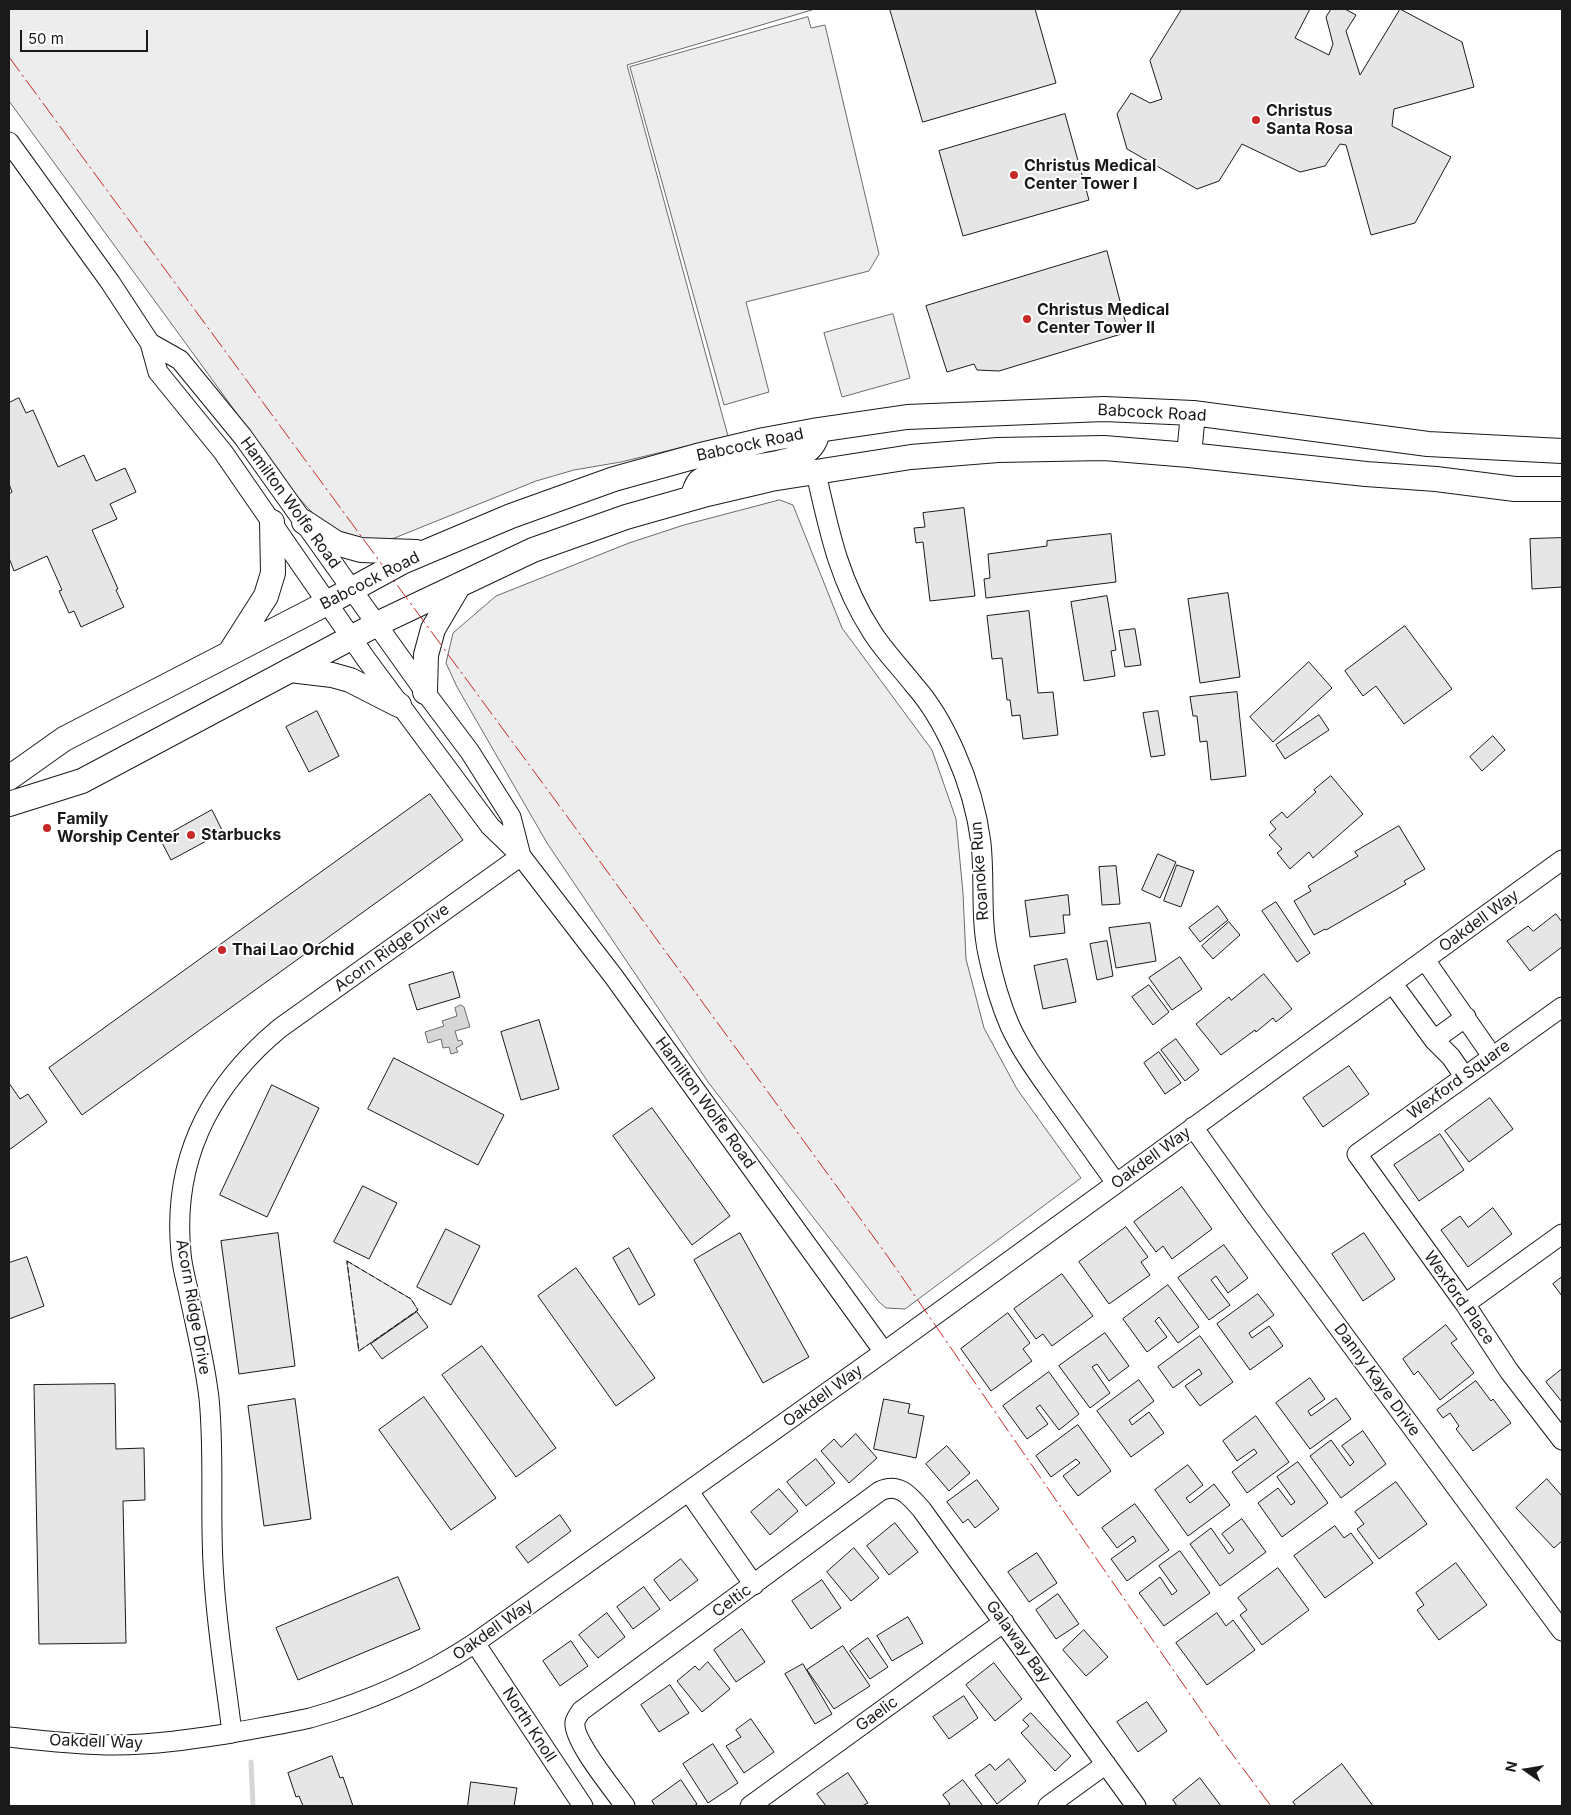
<!DOCTYPE html>
<html>
<head>
<meta charset="utf-8">
<style>
  body { margin:0 }
  #map { position:relative; width:1571px; height:1815px; overflow:hidden; background:#fff; font-family:Inter,sans-serif }
  canvas { display:block }
  .frame { position:absolute; inset:0; border:10px solid #1a1a1a; pointer-events:none }
  .north { position:absolute; left:1501px; top:1745px; width:50px; height:50px; -webkit-text-stroke:4px #fff; paint-order:stroke; rotate:283deg; font-size:14px; font-weight:700; line-height:20px; text-align:center; color:#1a1a1a }
  .north::after { content:''; display:block; margin:auto; width:18px; height:22px; background:#1a1a1a; clip-path:polygon(50% 0,100% 100%,50% 72%,0 100%) }
  .scale { position:absolute; left:20px; top:30px; width:128px; height:22px; box-sizing:border-box; border:2px solid #1a1a1a; border-top:0; padding-left:6px; font-size:15px; line-height:18px; white-space:nowrap; color:#1a1a1a; -webkit-text-stroke:4px #fff; paint-order:stroke }
</style>
</head>
<body>
<div id="map">
<canvas width="1571" height="1815"></canvas>
<div class="frame"></div>
<div class="north">N</div>
<div class="scale">50 m</div>
</div>
<script>
const g = document.querySelector('canvas').getContext('2d');
g.lineJoin = 'round';
function fillPath(path, color) {
  g.fillStyle = color;
  g.fill(path, 'evenodd');
}
function strokePath(path, color, width, dash) {
  g.strokeStyle = color;
  g.lineWidth = width;
  g.lineCap = dash ? 'butt' : 'round';
  g.setLineDash(dash || []);
  g.stroke(path);
}
function label(font, color, halo, rows, align = 'center') {
  g.font = font + ' Inter,sans-serif';
  g.lineWidth = 4;
  g.setLineDash([]);
  g.textBaseline = 'middle';
  g.strokeStyle = halo;
  g.fillStyle = color;
  for (const [text, x, y, turn = 0] of rows) {
    g.save();
    g.translate(x, y);
    g.rotate((+turn || 0) * Math.PI / 180);
    g.textAlign = isNaN(turn) ? turn : align;
    if (halo) g.strokeText(text, 0, 0);
    g.fillText(text, 0, 0);
    g.restore();
  }
}
const built = new Path2D(`
  M9 9H815L627 65 728 436 621 462 574 470 536 481 392 539 377 543 343 536 319 520 297 496 9 101Z
  M808 17 811 28 825 25 879 254 869 271 746 302 769 392 724 405 630 67Z
  M893 314 910 378 842 397 824 333Z
  M780 500 793 505 842 628 932 750 956 819 963 893 966 959 984 1028 1017 1089 1081 1178 905 1309 886 1308 879 1302 708 1082 547 843 457 687 446 663 453 633 496 596 629 543 684 525Z
  M347 1261 411 1299 418 1310 359 1351Z`);
fillPath(built, '#ededed');
strokePath(built, '#6a6a6a', 1);
const water = new Path2D(`
  M461 1005 464 1007 470 1027 455 1031 458 1041 461 1040 463 1044 456 1048 458 1052 451 1054 449 1047 443 1048 441 1039 428 1043 425 1032 444 1026 442 1021 457 1016 455 1008Z`);
fillPath(water, '#d7d7d7');
strokePath(water, '#6a6a6a', 1);
strokePath(new Path2D(`
  M251 1762 253 1806`), '#d7d7d7', 5);
const building = new Path2D(`
  M890 9H1035L1056 83 923 122Z
  M1182 9H1310L1295 38 1329 55 1333 44 1326 17 1331 9H1345L1356 15 1346 31 1360 75 1400 9 1462 42 1474 87 1394 109 1392 126 1451 157 1415 223 1371 235 1346 145 1340 144 1325 166 1300 172 1242 144 1219 181 1197 189 1127 149 1117 114 1131 93 1150 103 1162 99 1150 61Z
  M1065 114 1089 200 963 236 939 151Z
  M1107 251 1128 332 999 371 977 370 974 364 947 372 926 306Z
  M19 398 26 413 33 410 58 467 84 455 96 481 125 468 136 492 110 504 117 519 92 530 118 589 116 590 124 607 81 627 74 611 69 613 59 591 62 590 47 556 14 571 9 558V494L12 492 9 484V403Z
  M964 508 975 596 930 601 923 542 916 543 914 528 925 527 923 513Z
  M1111 534 1116 582 986 598 984 579 990 578 988 554 1047 546V541Z
  M1562 538V587L1532 589 1530 539Z
  M1228 593 1240 677 1200 683 1188 599Z
  M1107 596 1116 650 1111 651 1115 676 1084 681 1071 602Z
  M1029 611 1038 693 1053 692 1058 735 1023 739 1020 715 1012 716 1010 700H1007L1002 658 992 659 987 616Z
  M1405 626 1452 689 1404 724 1376 686 1363 696 1345 671Z
  M1135 629 1141 665 1125 667 1119 631Z
  M1309 662 1332 688 1273 742 1250 717Z
  M1237 692 1246 776 1211 780 1207 741 1200 742 1197 716H1193L1190 697Z
  M317 711 339 756 309 772 286 727Z
  M1158 711 1165 755 1151 757 1143 713Z
  M1319 715 1329 730 1285 759 1276 745Z
  M1493 736 1505 750 1482 771 1470 757Z
  M1331 776 1363 814 1313 858 1309 852 1290 869 1277 853 1282 849 1269 835 1276 829 1270 822 1282 812 1287 818 1316 792 1314 790Z
  M430 794 463 840 82 1115 49 1068Z
  M212 810 223 832 171 860 160 839Z
  M1399 826 1425 869 1404 881 1406 884 1326 930 1325 929 1314 935 1294 901 1311 891 1308 886 1358 856 1355 852Z
  M1158 854 1176 862 1160 898 1142 890Z
  M1177 865 1194 871 1181 907 1164 901Z
  M1116 866 1120 904 1102 905 1099 867Z
  M1068 895 1070 915H1063L1065 933 1030 937 1025 901Z
  M1276 902 1310 953 1297 962 1262 911Z
  M1218 906 1228 920 1200 942 1189 928Z
  M1556 914 1562 922V947L1530 971 1507 941 1528 926 1533 931Z
  M1229 922 1240 935 1213 959 1202 946Z
  M1150 923 1156 961 1116 968 1109 928Z
  M1107 941 1113 976 1097 980 1090 944Z
  M1180 957 1202 989 1172 1010 1149 978Z
  M1067 959 1076 1002 1043 1009 1034 966Z
  M453 972 460 997 417 1010 409 985Z
  M1264 974 1292 1009 1276 1022 1273 1018 1256 1032 1255 1030 1221 1055 1196 1024 1229 997 1231 1000Z
  M1149 985 1169 1012 1153 1025 1132 997Z
  M539 1020 559 1089 521 1100 501 1032Z
  M1176 1039 1199 1070 1185 1081 1161 1050Z
  M1159 1052 1181 1083 1165 1094 1144 1063Z
  M394 1058 504 1115 478 1165 368 1109Z
  M1349 1066 1369 1094 1323 1127 1303 1098Z
  M9 1083 20 1099 28 1094 47 1122 9 1150Z
  M272 1085 319 1108 267 1217 220 1195Z
  M1490 1098 1513 1129 1469 1162 1445 1131Z
  M652 1108 730 1216 692 1245 613 1136Z
  M1440 1134 1464 1170 1419 1201 1394 1165Z
  M363 1186 397 1203 369 1259 334 1242Z
  M1182 1187 1212 1229 1172 1259 1163 1246 1156 1252 1134 1222Z
  M1493 1208 1512 1234 1468 1267 1441 1230 1460 1216 1468 1227Z
  M1126 1227 1148 1257 1141 1262 1150 1275 1109 1304 1079 1262Z
  M446 1229 480 1246 451 1305 417 1287Z
  M278 1233 295 1366 239 1374 221 1241Z
  M740 1233 809 1357 763 1383 694 1260Z
  M1364 1233 1395 1279 1363 1301 1332 1254Z
  M1224 1245 1248 1278 1228 1293 1216 1276 1211 1280 1230 1305 1209 1320 1178 1278Z
  M629 1248 655 1295 639 1305 613 1258Z
  M27 1257 44 1306 9 1319V1263Z
  M576 1268 655 1378 616 1406 538 1296Z
  M1062 1274 1093 1316 1052 1346 1043 1334 1036 1339 1014 1309Z
  M1562 1277V1296L1553 1284Z
  M1168 1285 1199 1327 1178 1343 1159 1317 1155 1321 1167 1337 1147 1352 1123 1319Z
  M1258 1294 1274 1315 1249 1333 1252 1338 1269 1326 1283 1346 1250 1370 1217 1324Z
  M417 1312 428 1327 382 1359 371 1344Z
  M1008 1313 1030 1343 1023 1349 1032 1361 991 1391 961 1349Z
  M1446 1325 1457 1339 1451 1343 1474 1373 1440 1400 1418 1371 1414 1375 1403 1359Z
  M1105 1333 1129 1366 1109 1381 1097 1364 1092 1367 1110 1393 1090 1408 1059 1366Z
  M1200 1336 1233 1382 1200 1406 1185 1386 1202 1374 1199 1369 1173 1388 1158 1367Z
  M482 1346 556 1448 516 1477 442 1375Z
  M1562 1369V1402L1546 1382Z
  M1049 1372 1079 1414 1059 1430 1040 1405 1036 1408 1048 1424 1027 1439 1003 1406Z
  M1310 1378 1325 1399 1308 1411 1311 1416 1336 1398 1351 1419 1310 1449 1276 1403Z
  M1139 1380 1154 1401 1129 1420 1132 1425 1149 1412 1164 1433 1131 1457 1097 1411Z
  M1476 1381 1491 1401 1493 1399 1511 1423 1473 1451 1456 1429 1459 1426 1450 1413 1443 1418 1437 1410Z
  M115 1384 116 1449 144 1448 145 1500 123 1501 126 1643 39 1644 34 1385Z
  M424 1397 496 1498 451 1530 379 1430Z
  M295 1399 311 1519 264 1526 248 1406Z
  M884 1399 910 1404 908 1413 924 1416 916 1458 874 1449Z
  M1256 1416 1289 1462 1247 1493 1232 1472 1257 1453 1254 1449 1237 1461 1223 1441Z
  M1078 1425 1111 1471 1078 1496 1063 1476 1080 1463 1076 1459 1051 1477 1036 1456Z
  M1363 1431 1386 1464 1341 1498 1310 1456 1331 1440 1350 1466 1354 1462 1342 1446Z
  M856 1434 877 1458 849 1483 821 1451 834 1439 841 1447Z
  M947 1446 970 1473 949 1491 926 1464Z
  M816 1459 835 1483 806 1506 787 1482Z
  M1298 1462 1328 1503 1282 1537 1258 1503 1278 1488 1291 1505 1295 1502 1277 1477Z
  M1188 1465 1203 1485 1186 1498 1190 1503 1214 1484 1230 1505 1188 1536 1155 1490Z
  M1547 1479 1562 1496V1541L1554 1548 1516 1508Z
  M977 1480 999 1509 975 1528 968 1519 963 1523 947 1502Z
  M1396 1482 1427 1524 1379 1559 1357 1529 1364 1524 1355 1512Z
  M779 1489 798 1511 770 1535 751 1512Z
  M1135 1504 1169 1550 1127 1581 1111 1559 1136 1541 1133 1536 1117 1548 1102 1528Z
  M560 1515 571 1531 528 1563 516 1547Z
  M1242 1519 1266 1552 1220 1586 1190 1544 1211 1528 1229 1554 1234 1550 1222 1534Z
  M895 1523 918 1552 889 1575 867 1546Z
  M1335 1526 1344 1538 1351 1533 1373 1563 1325 1598 1294 1556Z
  M854 1548 879 1578 851 1601 827 1572Z
  M1180 1551 1210 1593 1164 1626 1139 1593 1160 1577 1172 1595 1177 1591 1159 1566Z
  M1037 1553 1057 1583 1029 1602 1008 1572Z
  M681 1559 698 1580 670 1601 654 1580Z
  M1456 1563 1487 1605 1439 1640 1417 1610 1424 1605 1416 1593Z
  M1278 1568 1309 1610 1262 1645 1240 1615 1247 1610 1238 1598Z
  M398 1577 420 1629 298 1680 276 1628Z
  M822 1580 841 1608 811 1629 792 1601Z
  M644 1587 660 1609 633 1629 617 1607Z
  M1058 1594 1079 1624 1056 1639 1036 1610Z
  M607 1613 625 1637 598 1658 579 1635Z
  M1217 1613 1226 1626 1233 1620 1255 1650 1207 1685 1176 1643Z
  M908 1617 923 1643 892 1661 877 1636Z
  M742 1629 765 1662 736 1682 714 1650Z
  M1084 1630 1108 1657 1086 1676 1063 1650Z
  M868 1638 888 1667 870 1679 850 1651Z
  M571 1641 588 1666 560 1686 543 1661Z
  M843 1646 870 1686 834 1709 807 1670Z
  M708 1662 730 1689 702 1712 677 1681 695 1666 699 1670Z
  M994 1663 1022 1699 995 1721 966 1685Z
  M803 1664 832 1714 815 1724 785 1674Z
  M670 1685 689 1713 659 1732 641 1705Z
  M964 1696 978 1718 949 1739 933 1717Z
  M1147 1702 1167 1731 1138 1752 1117 1722Z
  M1031 1713 1071 1756 1055 1771 1021 1733 1029 1726 1023 1720Z
  M751 1719 774 1752 744 1773 726 1746 741 1737 736 1730Z
  M713 1744 738 1783 708 1803 683 1764Z
  M332 1756 340 1778 343 1777 353 1806H303L299 1796 296 1797 288 1773Z
  M1009 1759 1026 1781 997 1804 975 1775 990 1764 995 1770Z
  M1342 1764 1373 1806H1296L1293 1802Z
  M848 1773 868 1803 862 1806H826L817 1794Z
  M1200 1778 1221 1806H1177L1173 1800Z
  M681 1780 697 1804 694 1806H655L652 1801Z
  M963 1780 983 1806H947L950 1804 943 1795Z
  M471 1782 517 1788 514 1806H468Z`);
fillPath(building, '#e6e6e6');
strokePath(building, '#1a1a1a', 1);
const minor = new Path2D(`
  M9 142 110 282 150 343 158 372 223 452 366 659 490 826 521 856 614 977 884 1352
  M150 343 180 360 243 437 425 692 470 752 511 817 521 856
  M816 473C829 531 839 581 872 632 884 651 900 667 914 685 931 704 945 729 955 752 968 781 977 812 981 843 985 880 980 917 988 954 993 978 1000 1003 1010 1026 1022 1052 1039 1075 1056 1099 1076 1127 1096 1155 1116 1183
  M1425 960 1492 1056
  M1393 984 1434 1040 1451 1057 1464 1076
  M1562 1007 1357 1154 1465 1304 1509 1371 1562 1440
  M1434 1040 1466 1017
  M1193 1127 1254 1213 1562 1631
  M1465 1304 1562 1234
  M689 1492 754 1585
  M475 1643 583 1806
  M232 1733C226 1682 217 1630 214 1579 209 1519 215 1458 209 1398 205 1363 196 1328 189 1294 186 1280 182 1267 181 1253 172 1160 210 1086 280 1028L521 856
  M9 1737C44 1741 79 1745 115 1745 154 1745 193 1739 232 1733 258 1728 284 1724 310 1718 368 1702 425 1676 475 1643L884 1352 1562 860
  M625 1806C614 1790 572 1740 575 1722 576 1718 579 1714 581 1711L880 1491C899 1482 910 1496 922 1510L1136 1806
  M750 1806 1004 1622
  M1048 1806 1106 1764`);
const major = new Path2D(`
  M1189 455 1193 413
  M692 498C694 493 696 484 700 481 730 459 812 477 818 430
  M304 522 336 543 361 550 416 552
  M231 651 266 596 273 573 272 522
  M290 670 332 675 350 680 399 705
  M425 692 426 655 433 629 459 585
  M9 778 64 739 327 603 402 562 511 516 614 479 697 456 764 440 818 430 907 417 1104 409 1193 413 1428 444 1562 451
  M9 804 82 781 377 624 533 550 626 517 707 494 771 479 911 457 998 450 1104 448 1189 455 1366 474 1436 479 1515 489H1562`);
strokePath(minor, '#1a1a1a', 21);
strokePath(major, '#1a1a1a', 26);
strokePath(minor, '#fff', 19);
strokePath(major, '#fff', 24);
strokePath(new Path2D(`
  M347 1261 411 1299 418 1310 359 1351Z`), '#1a1a1a', 1, [6, 2.5]);
strokePath(new Path2D(`
  M9 57 558 804 886 1254 1221 1739 1271 1806`), '#c62828', 1, [18, 4, 2.5, 4]);
for (const [x, y, r, color] of [
  [1256,120,5,"#c62828"],
  [1014,175,5,"#c62828"],
  [1027,319,5,"#c62828"],
  [47,828,5,"#c62828"],
  [191,835,5,"#c62828"],
  [222,950,5,"#c62828"]
]) {
  const dot = new Path2D();
  dot.arc(x, y, r, 0, 2 * Math.PI);
  g.fillStyle = color;
  g.fill(dot);
  strokePath(dot, '#fff', 2);
}
label('bold 16px', '#1a1a1a', '#fff', [
  ["Christus",1266,111],
  ["Santa Rosa",1266,129],
  ["Christus Medical",1024,166],
  ["Center Tower I",1024,184],
  ["Christus Medical",1037,310],
  ["Center Tower II",1037,328],
  ["Family",57,819],
  ["Worship Center",57,837],
  ["Starbucks",201,835],
  ["Thai Lao Orchid",232,950]
], 'left');
label('16px', '#1a1a1a', '#fff', [
  ["Babcock Road",1152,413,3],
  ["Babcock Road",750,445,-12],
  ["Hamilton Wolfe Road",290,503,54],
  ["Babcock Road",370,581,-27],
  ["Roanoke Run",980,871,-94],
  ["Oakdell Way",1479,921,-36],
  ["Acorn Ridge Drive",392,948,-36],
  ["Wexford Square",1459,1080,-36],
  ["Hamilton Wolfe Road",705,1103,54],
  ["Oakdell Way",1151,1158,-36],
  ["Wexford Place",1459,1298,55],
  ["Acorn Ridge Drive",193,1307,80],
  ["Danny Kaye Drive",1377,1380,54],
  ["Oakdell Way",823,1396,-36],
  ["Celtic",732,1601,-36],
  ["Oakdell Way",493,1630,-35],
  ["Galaway Bay",1018,1642,54],
  ["Gaelic",877,1714,-36],
  ["North Knoll",529,1725,57],
  ["Oakdell Way",96,1742,2]
]);
</script>
</body>
</html>
